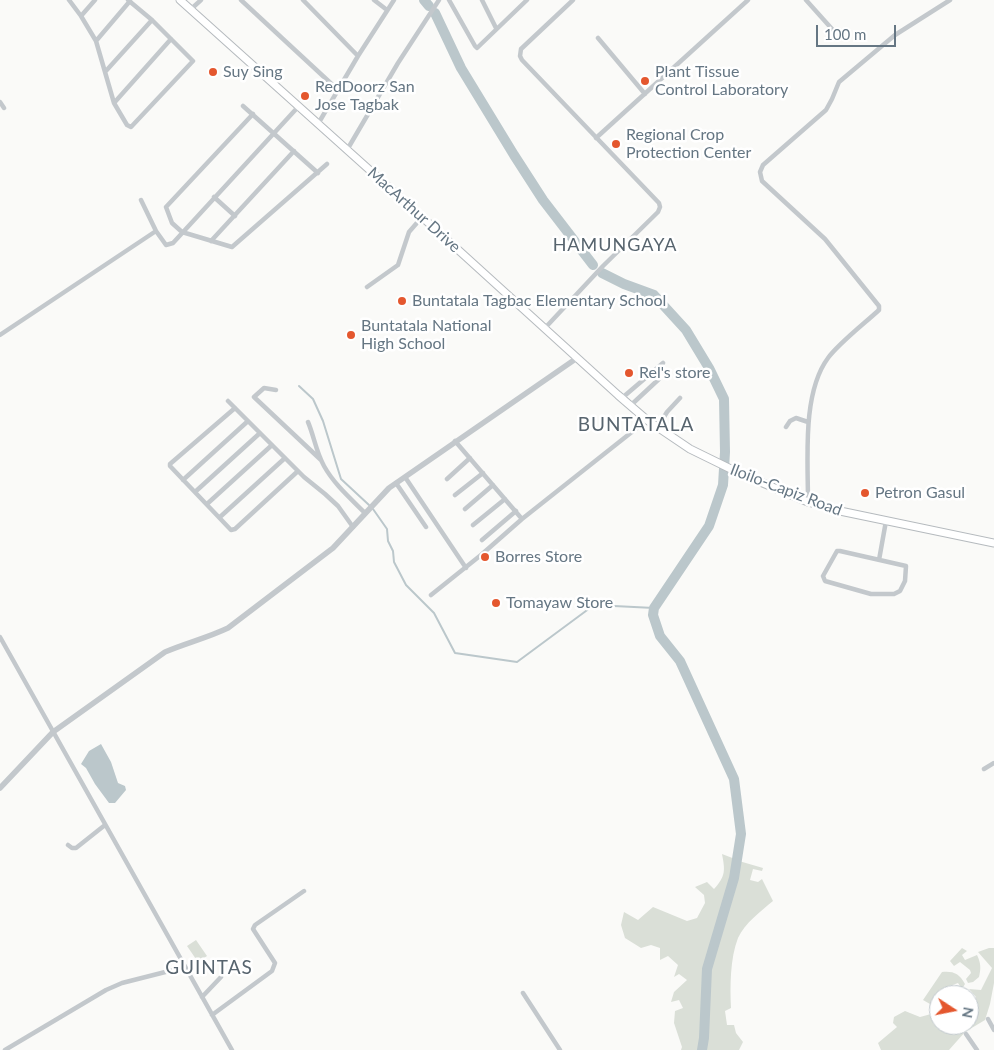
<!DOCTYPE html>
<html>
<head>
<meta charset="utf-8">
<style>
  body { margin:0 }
  #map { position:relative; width:994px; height:1050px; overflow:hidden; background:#fafaf8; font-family:Lato,sans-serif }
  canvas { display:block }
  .north { position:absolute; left:929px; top:985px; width:50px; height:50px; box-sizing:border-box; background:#fff; border:1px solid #c1c8cd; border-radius:50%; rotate:101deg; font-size:14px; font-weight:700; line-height:20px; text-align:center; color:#657683 }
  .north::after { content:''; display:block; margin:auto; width:18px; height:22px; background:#e4572e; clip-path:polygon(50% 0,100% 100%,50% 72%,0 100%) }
  .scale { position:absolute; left:816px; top:25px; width:80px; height:22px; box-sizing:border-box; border:2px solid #657683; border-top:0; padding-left:6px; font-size:15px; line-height:18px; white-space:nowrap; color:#657683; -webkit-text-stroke:4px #fff; paint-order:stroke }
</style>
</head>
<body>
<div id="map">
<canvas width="994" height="1050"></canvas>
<div class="north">N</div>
<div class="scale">100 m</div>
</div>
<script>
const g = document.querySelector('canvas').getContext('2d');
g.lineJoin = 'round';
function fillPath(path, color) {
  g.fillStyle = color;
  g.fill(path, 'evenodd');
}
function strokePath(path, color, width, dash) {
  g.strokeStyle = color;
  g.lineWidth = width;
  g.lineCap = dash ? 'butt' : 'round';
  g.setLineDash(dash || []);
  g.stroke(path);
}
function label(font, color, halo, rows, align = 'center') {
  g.font = font + ' Lato,sans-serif';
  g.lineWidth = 5;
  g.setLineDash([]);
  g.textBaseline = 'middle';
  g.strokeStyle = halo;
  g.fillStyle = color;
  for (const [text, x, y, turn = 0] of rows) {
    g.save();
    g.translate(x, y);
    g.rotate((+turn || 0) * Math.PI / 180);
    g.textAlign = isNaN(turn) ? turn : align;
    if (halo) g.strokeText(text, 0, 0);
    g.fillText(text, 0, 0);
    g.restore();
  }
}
fillPath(new Path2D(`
  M722 854 735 859 734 871 706 968 700 1050H681L682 1047 674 1023 675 1011 683 1008 679 1000 671 1002 674 992 687 980 679 974 674 977 678 965 668 956 660 960V948L651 945 641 948 625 938 621 925 624 912 638 920 653 907 687 921 697 918 705 903 704 895 695 887 707 882 714 889C726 876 725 870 722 854Z
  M739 861 763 868 762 871 753 869 750 880 758 882 762 879 773 901C761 911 745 923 738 938 730 958 730 987 731 1008L725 1011 727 1025H734L736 1033 743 1042 739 1050H705L711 965 732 892Z
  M196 940 207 956 198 962 187 946Z
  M962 948 967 951 962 955 965 960 977 955C981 963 981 969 979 977L973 982 968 983 966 979 971 973 970 970 960 962 954 966 950 961Z
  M989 948H994V983L990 1004 985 1020 965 1032 949 1050H881L878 1043 897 1027 893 1023 894 1017 905 1011 920 1017 931 1014 930 1004 923 1000 942 972C953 971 959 973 965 984L962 989 958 983 947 987 946 991 950 995H939V1025H969V1002L973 1003 976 997 969 989 981 990 992 968 978 952Z`), '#dadfd7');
fillPath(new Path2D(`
  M101 744 111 762 118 783 125 786 126 790 115 803H109L95 784 86 768 81 764 89 751Z`), '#bbc7cb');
strokePath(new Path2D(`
  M299 386 313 399 323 421 341 479 369 505
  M373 509 387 529 388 541 393 551 394 562 406 585 434 613 455 653 517 662 594 605 654 608`), '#bbc7cb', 2);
strokePath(new Path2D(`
  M424 0 429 6
  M435 13 461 68 514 155 543 200 593 265
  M602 273 624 284 654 295 686 330 709 368 724 399 725 452 723 485 709 526 654 608 653 615 660 636 680 661 734 779 741 834 734 878 707 969 704 1038 702 1050`), '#bbc7cb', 10);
const primary = new Path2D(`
  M180 0 422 217 618 395 647 420 690 449 739 473 808 502 840 511 994 543`);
strokePath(primary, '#b5babe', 9);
strokePath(new Path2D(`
  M69 0 81 16 96 41 114 103 127 125 131 127 193 61 152 20 128 0
  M241 0 337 89
  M303 0 358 56
  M374 0 387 10
  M449 0 475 46 477 48 527 0
  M482 0 496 28
  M806 0 832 29
  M190 10 201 0
  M81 16 95 0
  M598 38 645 94
  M96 41 130 1
  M105 72 152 20
  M0 102 4 108
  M114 103 171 39
  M243 106 318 173
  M253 114 166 207 172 223 182 232 232 247 327 164
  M318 124 358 56 394 0
  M596 138 748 0
  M347 150 398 63 439 0
  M214 197 235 216
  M141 200 156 231
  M211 241 294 151
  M367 287 398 265 409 232 422 217
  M545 328 603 266 658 212 660 207 659 203 522 60 520 56 521 49 573 0
  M0 335 156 231 166 245 173 243 298 107
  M276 390 264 388 254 397 321 460
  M622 398 663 363
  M228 401 304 477 325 494 338 506 353 527
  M630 406 659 379
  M235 408 170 464V466L231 530 235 529 298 471
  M308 422C314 436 316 452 324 466 334 484 350 498 365 513
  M658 427 667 412 680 398
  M786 427 790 421 796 418 808 422
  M455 441 522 519
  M405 477 466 568
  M447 479 470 458
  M183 480 248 421
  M396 483 426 527
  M195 492 260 433
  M455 495 483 473
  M808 502C808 459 802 393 828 358 839 343 865 323 879 310V306L825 239 762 181 760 172 763 165 826 110 832 99 839 82 895 35 950 0
  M207 504 272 445
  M465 509 493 485
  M220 517 285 458
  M473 525 505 499
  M482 540 516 511
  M837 551H840L906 566 905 581 900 591 894 594H871L825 581 823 576Z
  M879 560 886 521
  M431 595 481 555 522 519 647 420
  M0 637 232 1050
  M984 769 994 763
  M68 845 72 848H76L105 825
  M523 993 560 1050
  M202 997 221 977
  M212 1015 272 971 275 963 253 929 255 925 304 891
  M988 1019 994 1030
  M966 1034 977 1050
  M5 1050 106 990 122 983 185 967`), '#c3c8cc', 4.5);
strokePath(new Path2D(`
  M0 788 53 732 165 652C186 643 207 638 228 628L333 548 389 488 577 358`), '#c3c8cc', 5.5);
strokePath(primary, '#fff', 7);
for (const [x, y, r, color] of [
  [213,72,5,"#e4572e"],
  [645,81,5,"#e4572e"],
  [305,96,5,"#e4572e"],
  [616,144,5,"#e4572e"],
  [402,301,5,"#e4572e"],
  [351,335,5,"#e4572e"],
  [629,373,5,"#e4572e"],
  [865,493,5,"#e4572e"],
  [485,557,5,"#e4572e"],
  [496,603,5,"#e4572e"]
]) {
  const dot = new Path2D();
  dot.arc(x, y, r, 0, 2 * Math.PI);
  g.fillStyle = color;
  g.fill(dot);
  strokePath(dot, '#fff', 2);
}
label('16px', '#657683', '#fff', [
  ["Suy Sing",223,72],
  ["Plant Tissue",655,72],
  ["Control Laboratory",655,90],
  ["RedDoorz San",315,87],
  ["Jose Tagbak",315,105],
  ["Regional Crop",626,135],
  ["Protection Center",626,153],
  ["Buntatala Tagbac Elementary School",412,301],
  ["Buntatala National",361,326],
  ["High School",361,344],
  ["Rel's store",639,373],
  ["Petron Gasul",875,493],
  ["Borres Store",495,557],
  ["Tomayaw Store",506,603]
], 'left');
label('16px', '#657683', '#fff', [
  ["MacArthur Drive",414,210,42],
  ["Iloilo-Capiz Road",786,490,21]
]);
g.letterSpacing = '1px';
label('18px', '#57646e', '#fff', [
  ["HAMUNGAYA",615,245]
]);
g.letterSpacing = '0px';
g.letterSpacing = '1px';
label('19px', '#57646e', '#fff', [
  ["BUNTATALA",636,425],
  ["GUINTAS",209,968]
]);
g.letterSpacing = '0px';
</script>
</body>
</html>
